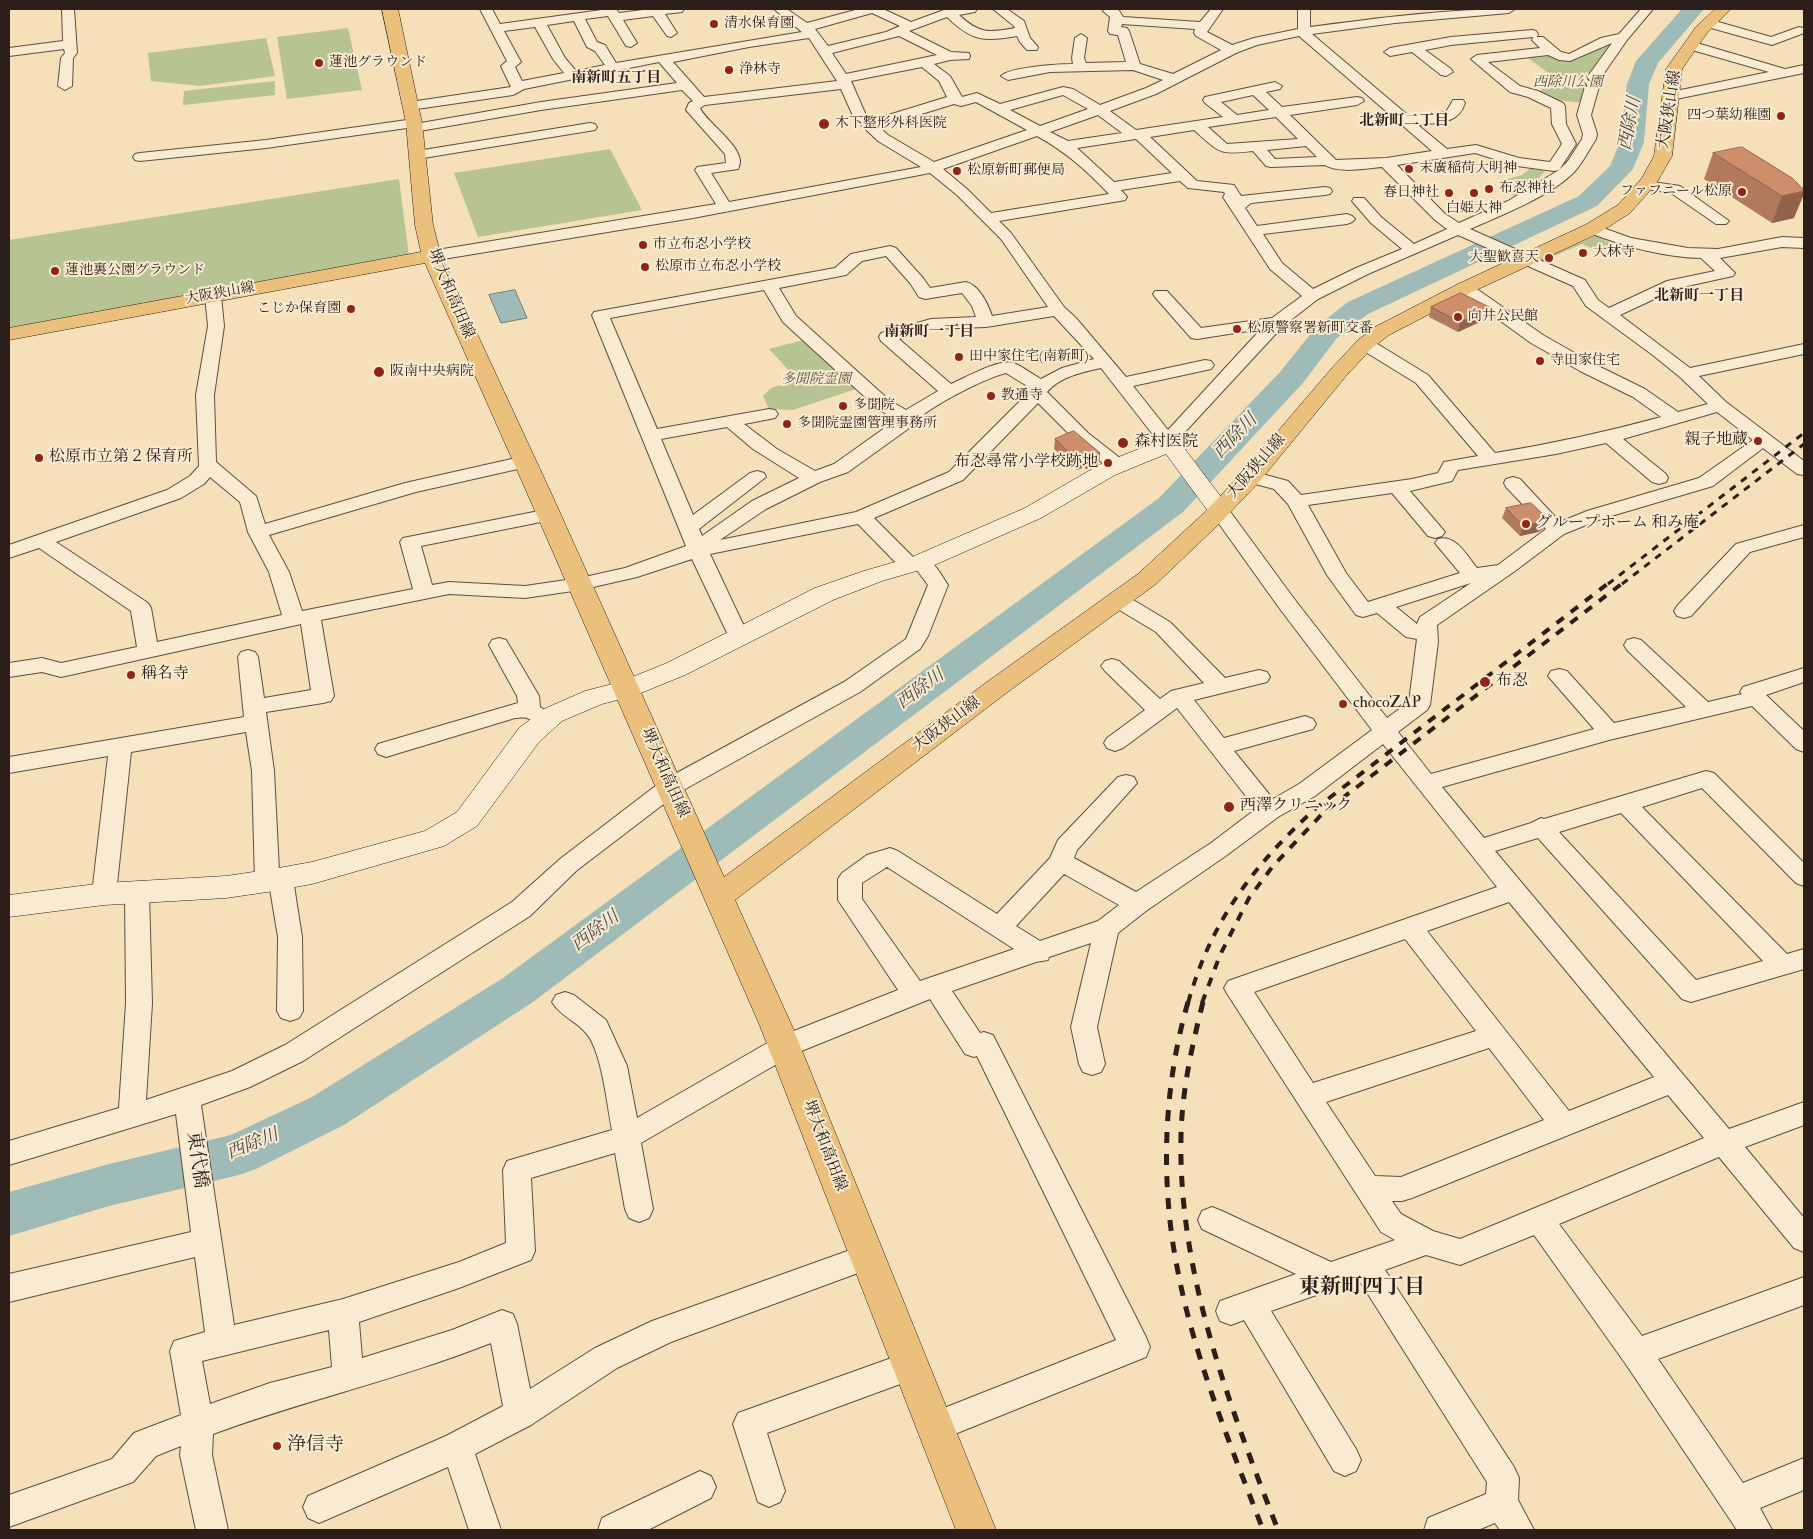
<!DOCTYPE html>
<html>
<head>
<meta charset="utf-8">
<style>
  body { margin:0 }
  #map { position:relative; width:1813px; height:1539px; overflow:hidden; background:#f5e0b9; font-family:"IM FELL Double Pica",serif }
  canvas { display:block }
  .frame { position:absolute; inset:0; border:10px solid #2c1e18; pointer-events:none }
</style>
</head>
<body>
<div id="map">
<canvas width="1813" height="1539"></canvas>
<div class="frame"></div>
</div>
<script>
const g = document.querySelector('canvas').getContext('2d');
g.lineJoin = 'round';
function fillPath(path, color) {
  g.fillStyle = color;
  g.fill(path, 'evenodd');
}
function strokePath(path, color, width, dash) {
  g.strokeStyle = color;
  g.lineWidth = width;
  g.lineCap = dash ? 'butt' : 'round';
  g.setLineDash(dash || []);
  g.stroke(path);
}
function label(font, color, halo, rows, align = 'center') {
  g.font = font + ' "IM FELL Double Pica","Noto Serif JP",serif';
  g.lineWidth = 4;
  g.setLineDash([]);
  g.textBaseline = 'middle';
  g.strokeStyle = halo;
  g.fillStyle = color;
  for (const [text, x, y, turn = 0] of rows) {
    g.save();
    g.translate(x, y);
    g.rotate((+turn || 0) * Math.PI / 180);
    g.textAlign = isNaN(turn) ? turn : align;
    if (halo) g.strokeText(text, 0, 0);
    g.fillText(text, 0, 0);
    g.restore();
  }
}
fillPath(new Path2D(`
  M348 28 362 90 287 99 277 37Z
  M266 38 275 76 200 86 151 81 148 53Z
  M1605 43 1611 45 1583 103 1548 99 1539 94 1551 75 1528 58V55L1548 54 1570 61 1578 59Z
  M275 81V95L183 105 184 91Z
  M610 149 642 210 478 237 454 173Z
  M1531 168 1545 171 1530 189 1514 196 1500 181 1522 175Z
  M399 179 409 256 9 328V240Z
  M1595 236 1613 244 1602 253 1582 244 1554 256 1551 255Z
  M803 340 856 389 793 410 769 409 763 396 771 388 784 384 783 381 795 377 769 349Z`), '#b7c393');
const water = new Path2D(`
  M515 290 527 318 501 323 489 295Z`);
fillPath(water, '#9fbbb7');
strokePath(water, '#717c77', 1);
fillPath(new Path2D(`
  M1682 9H1704L1658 63 1649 84 1644 142 1633 169 1597 206 1368 314 1337 338 1302 384 1183 512 533 1002 344 1125 256 1169 239 1175 109 1206 9 1236V1192L109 1164 231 1135 312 1097 503 978 1159 498 1280 372 1317 326 1348 302 1579 196 1610 166 1620 142 1627 84 1636 61Z`), '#9fbbb7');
const street = new Path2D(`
  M62 9H74L77 53 73 58 72 86 65 90 58 86 61 58 65 53 64 49 9 56V48L63 41Z
  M480 9H492L500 24 609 9H616L619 13 651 9H684L682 12 665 14 677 33 671 37 667 36 653 16 623 20 637 43 631 47 626 46 608 16 585 19 597 42 605 45 616 63 802 32 774 9H787L807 23 859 9H883L911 22 944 10 977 9 975 12 959 15C980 34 988 33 1015 28L1014 26 993 9H1007L1024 21 1030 38 1038 47 1037 50H1027L1020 42 1017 36C984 42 972 41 947 17L909 31 951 52 969 53 970 56 969 59 950 60 934 64 950 76 962 97 977 93 1000 104 1063 87 1073 89 1100 105 1146 88 1163 80 1133 70 1050 72 1008 80 1001 76C1009 67 1059 64 1073 64L1072 58 1075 38 1081 34 1087 38 1084 58 1086 63 1126 62 1118 35 1110 34 1108 31 1110 17 1103 11 1104 9H1118L1123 17 1200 22 1211 9H1223L1207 32 1232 45 1254 38 1298 29V9H1310V27C1379 18 1446 9 1515 9L1509 13 1395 23 1312 34 1410 117 1446 112 1453 100H1463L1465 103C1458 125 1438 122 1418 125L1447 149 1476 145 1519 158 1550 162 1562 144 1552 124 1551 108 1528 97 1510 92 1471 59 1477 55 1540 48 1532 40 1533 37 1451 45 1425 50 1451 69 1453 72 1446 76 1441 75 1412 52 1390 56 1384 52 1390 48 1451 37 1532 30 1536 31 1538 34 1537 37H1543L1561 52 1569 54 1601 38 1619 34 1641 9H1653L1627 40 1602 76 1591 115 1597 134 1596 139C1589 150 1583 162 1575 171 1553 195 1500 216 1470 229L1585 280 1598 300 1609 308 1667 281 1715 271 1701 258C1662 257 1623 246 1587 232L1584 229 1587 226 1592 224 1631 238 1688 248 1718 249 1782 237 1804 238V248L1782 247 1720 258 1735 273 1733 276 1678 288 1620 315 1690 368 1804 344V354L1699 376 1726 402 1804 461V475L1797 474 1763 448 1713 486 1601 519 1564 534 1515 571 1437 625 1438 642 1430 705 1427 710 1398 732 1431 774 1594 729 1548 676 1551 671 1559 669 1567 671 1614 723 1686 707 1627 650 1624 645 1627 640 1634 638 1641 640 1708 702 1742 694 1740 692 1743 687 1804 668V682L1766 695 1804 731V752L1796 749 1752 706 1609 740 1442 787 1484 838 1531 823 1541 818 1544 819 1706 771 1714 773 1804 863V886L1796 883 1702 788 1642 807 1787 954 1804 949V969L1691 1002 1682 999 1538 838 1495 851 1729 1129 1804 1102V1125L1745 1147 1804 1218V1252L1794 1248 1719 1157 1559 1224 1642 1336 1804 1277V1305L1658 1359 1743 1483 1804 1458V1490L1760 1508 1772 1530H1737L1625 1363 1534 1235 1460 1265 1426 1255 1385 1270 1514 1467 1519 1478 1518 1500 1534 1530H1500L1495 1523 1478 1530H1424L1428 1518 1486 1494 1487 1482 1359 1280 1271 1311 1356 1449 1361 1460 1356 1471 1345 1476 1334 1471 1244 1320 1231 1325 1220 1321 1216 1311 1220 1301 1296 1274 1202 1229 1198 1220 1202 1211 1212 1207 1222 1211 1331 1262 1395 1240 1381 1232 1228 995 1224 988 1228 981 1497 887 1383 744 1315 796 1278 817 1227 855 1146 911 1118 933 1097 1027 1105 1064 1101 1072 1092 1075 1083 1072 1079 1064 1071 1027 1091 943 1049 957 1048 960 1036 962 952 991 980 1033 984 1032 993 1035 1146 1337 1150 1347 1146 1357 935 1442 924 1438 919 1427 924 1416 1116 1340 977 1056 974 1057 965 1054 930 999 794 1054 641 1143 653 1209 649 1218 639 1222 629 1218 625 1209 615 1153 531 1178 535 1251 531 1260 459 1288 359 1322 362 1358 452 1330 502 1310 513 1314 517 1324 530 1389 595 1348 652 1321 867 1244 877 1248 882 1257 877 1266 671 1342 617 1368 531 1425 475 1454 501 1530H469L448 1467 319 1523 308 1518 303 1507 308 1496 446 1436 503 1406 491 1343C400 1379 305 1400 213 1434L212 1455 228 1530H196L180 1455 181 1446 156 1456 133 1482 9 1527V1495L112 1459 134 1433 181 1415 170 1351 174 1341 205 1332 195 1257 9 1302V1274L191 1232 176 1114 9 1165V1141L119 1108 126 1003 125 893 128 887 137 884 146 887 149 893 152 1003 146 1100 232 1071 285 1045 512 902 560 859 662 781 844 682 906 639 928 585 916 569 909 571 902 569 858 524 710 554 749 637 746 642 739 644 732 642 729 637 692 559 637 577 580 590 525 598 449 594 321 620 334 696 331 701 323 703 266 712 274 771 279 871 289 873 293 879 302 937 303 1011 299 1018 290 1021 281 1018 277 1011 278 937 270 889 267 890 259 887 255 881 252 771 246 732 131 752 116 894 113 900 104 903 95 900 92 894 108 756 9 773V757L244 717 238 657 241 652 248 650 255 652 258 657 264 698 311 690 301 624 61 677 42 672 9 677V663L42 658 61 663 137 647 131 611 39 548 9 558V545L167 490 190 476 199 466 196 395 208 326 205 296 207 293H219L221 296 224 326 214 395 216 462 256 496 265 524 405 483 525 456 531 458 534 462 531 466 416 492 269 535 289 572 302 611 413 589 400 542 403 538 549 509 556 511 559 515 556 519 421 546 432 585 449 582 525 586 580 578 625 568 686 546 592 315 594 312 835 268 851 254 890 246 896 248 923 278 930 288 966 282C979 285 988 304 992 316L1048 307 1001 239 957 195 930 173 693 218 431 261 425 259 423 256 425 253 431 251 716 204 695 170 697 167 726 163 725 154 686 110 689 103 693 101 682 90 541 110 414 132 407 128 266 148 140 161 135 160 133 157 135 154 140 153 266 140 414 119 421 123 541 102 677 83 659 62 524 89 513 95 410 110 405 109 403 106 405 103 410 102 511 87 501 66 507 61ZM872 13 900 26 886 32 828 46 815 29ZM574 21 587 47 595 51 605 65 576 71 565 58 547 25ZM1122 24 1195 29 1194 33 1196 36 1221 50 1173 74 1140 64 1129 31 1127 28 1121 27ZM535 27 553 59 564 73 522 81 515 67 521 62 504 31ZM899 36 937 55 846 74 832 53ZM1299 36 1432 151 1386 158 1336 160 1290 115 1357 105 1364 101 1362 98 1357 97 1282 107 1266 92 1280 89 1282 86 1275 82 1205 97 1203 100 1205 103 1223 117 1136 130 1110 111 1156 94 1236 53 1257 45ZM809 38 837 81 704 97 673 62 749 47ZM1612 43 1588 76 1577 115 1583 134 1582 139 1568 161 1559 170 1576 144 1566 124 1565 106 1563 103 1538 91 1520 86 1488 62 1548 55 1559 60 1570 61ZM922 67 939 81 947 97 872 120 865 113 851 81ZM841 89 854 118 878 141 921 167 729 202 711 173 738 169C750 150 707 124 700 108L705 105ZM1063 95 1088 109 1040 126 1010 110ZM1253 95 1269 110 1237 115 1221 102ZM976 102 1027 130 934 162 888 135 879 127 954 104 961 106ZM1098 115 1122 133 1068 141 1050 132ZM1276 117 1298 139 1227 144 1208 127ZM1194 130C1220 153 1218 155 1253 151L1266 166 1271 167 1325 165C1340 174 1366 168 1382 167L1435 220 1447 229 1414 244 1381 217 1364 198H1354L1352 201 1371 223 1402 249 1356 268 1313 289 1282 263 1263 234 1347 224 1352 222 1355 219 1352 216 1347 214 1257 226 1245 208 1251 203 1325 195 1330 194 1332 191 1330 188 1325 187 1241 196 1234 185 1197 181 1150 137ZM1037 136C1066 152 1086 170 1109 194L991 213 967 189 943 169ZM1136 139 1172 173 1114 182 1077 148ZM1306 146 1317 157 1275 159 1267 150ZM1475 153 1517 166 1554 171 1559 170 1508 201 1459 223 1445 214 1397 165ZM1180 181 1188 188 1224 192 1225 194 1223 197 1270 269 1302 296 1272 318 1201 328 1167 291H1155L1153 294 1155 297 1191 338 1197 339 1261 329 1168 430 1133 386 1211 369 1214 365 1211 361 1205 360 1126 377 1076 318 1064 307 1011 233 999 221 1120 201 1125 200 1127 197 1121 190ZM1458 235 1573 286 1586 306 1654 356 1681 378 1708 404 1678 412 1645 389 1592 363 1543 335 1471 285H1459L1457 288 1459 291 1531 343 1580 371 1633 397 1661 417C1606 432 1551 444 1495 453L1428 375 1371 340H1359L1357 344 1359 348 1416 383 1478 456 1444 462 1438 473 1412 479 1301 495 1288 481 1251 471 1244 473 1242 477 1244 481 1274 489 1288 504 1327 575 1356 615 1363 617 1377 613 1406 637 1417 639 1409 702 1387 718 1295 600 1226 506 1219 504 1212 506 1209 510 1212 514 1280 609 1372 730 1299 784 1273 799 1234 751 1313 729 1316 724 1313 719 1305 716 1224 738 1194 700 1267 682 1270 677 1267 672 1259 670 1225 678 1170 622 1125 595 1118 594 1111 595 1108 600 1111 605 1156 632 1204 683 1171 691 1160 699 1119 661 1112 659 1105 661 1101 666 1105 671 1145 710 1107 738 1104 743 1107 748 1115 751 1123 748 1177 708 1256 809 1211 843 1136 892 1074 858 1077 850 1137 783 1134 777 1126 775 1118 777 1058 840 1050 858 997 914 898 851 890 848 867 855 842 873 838 879V900L898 990 776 1038 637 1118 627 1066 606 1020 574 995 565 992 556 995 552 1002C560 1016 576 1021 586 1033 602 1051 607 1106 612 1130L507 1161 503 1170 506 1243 459 1262 343 1299 234 1325 201 1105 250 1087 303 1061 530 916 576 871 678 793 860 692 920 649 928 636 948 585C940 573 930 552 914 558L874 518 963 480 1038 403 1076 441 1111 470 1118 472 1125 470 1127 466 1125 462 1088 433 1047 392C1060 377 1082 372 1101 368L1161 445 1167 446 1173 445 1283 326 1318 299 1368 274ZM886 256 910 283 919 297 925 299 962 293 972 306 976 317 931 319 881 333 879 337 881 341 938 391 906 410 889 400 796 316 779 288 846 275 862 261ZM764 290 783 322 877 408 896 420 834 464 815 471 777 449 744 424 775 418 778 414 775 410 769 409 657 429 610 318ZM1054 316 1094 359 1062 368 1041 379C1032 374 1023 367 1014 363 999 358 965 378 951 384L899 339 932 329 986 327ZM1006 373 1032 389 949 472 856 512 720 540 766 509 820 482 848 472 908 429C921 410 983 379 1006 373ZM1717 412 1753 440 1699 478 1587 511 1560 522 1520 479 1513 477 1506 479 1504 483 1506 487 1546 529 1498 565 1477 568C1467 556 1456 534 1438 539L1435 543 1460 573 1368 602 1346 573 1308 505 1392 493 1428 536 1435 538 1442 536 1445 532 1410 491 1452 481 1458 470 1556 454 1606 443 1652 482 1659 484 1666 482 1668 478 1666 474 1623 439ZM727 427 753 449 799 478 752 501 702 536 699 529 766 477 764 473 757 471 750 473 693 515 661 439ZM210 477 240 502 248 532 269 572 282 615 157 642 151 608 148 603 56 542 181 498 204 484ZM1471 583 1420 617 1417 624 1396 607ZM1621 813 1763 961 1696 980 1559 832ZM887 867 1014 949 920 981 862 899V883ZM1064 874 1119 905 1098 921 1040 941 1016 926ZM1509 902 1654 1077 1569 1111 1427 931ZM1405 939 1476 1031 1313 1083 1254 992ZM1489 1048 1544 1120 1401 1177 1375 1176 1326 1102ZM1668 1095 1704 1138 1460 1239 1433 1231 1401 1214 1392 1201H1402L1412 1198ZM329 1330 332 1367 270 1383 210 1404 202 1361Z
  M1708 19 1771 37 1799 27 1803 28 1804 33 1772 45 1704 26 1702 23Z
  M1690 41 1785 69 1804 65V73L1671 100 1666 99 1664 96 1666 93 1769 72 1685 48 1684 45Z
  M590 123 595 124 597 127 595 130 417 159 412 158 410 155 412 152 417 151Z
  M1646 181 1680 186 1729 221 1726 224H1716L1671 193 1641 188 1639 185 1641 182Z
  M1804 525V537L1750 552 1691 616 1684 618 1677 616 1674 611 1677 606 1736 544Z
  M499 638 506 640 509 645 539 696 540 707 554 716 557 721 554 726C541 730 538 723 527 718 524 717 518 718 515 718L386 757 378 754 375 749 378 744 518 703 517 696 489 645 492 640Z
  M911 1351 922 1356 926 1366 922 1376 767 1433 785 1491 780 1502 769 1507 758 1502 733 1424 738 1413Z
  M700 1471 711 1476 716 1487 711 1498 648 1530H598L602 1518Z`);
const secondary = new Path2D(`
  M1167 434 1175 436 1227 505 1231 510 1227 515 1219 517 1211 515 1166 454 1115 475 1041 518 930 567 882 581 833 600 685 675 636 695 602 704 562 721 539 742 477 826 444 846 312 884 267 892 226 898 104 905 9 917V895L104 883 226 876 267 870 312 862 425 831 457 812 519 728 544 709 585 691 620 682 667 663 815 588 864 571 912 557 1025 508 1099 465 1151 444 1159 436Z`);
const primary = new Path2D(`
  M382 9H398L422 123 433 225 441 256 552 495 724 877 987 682 1138 574 1203 514 1243 472 1332 368 1358 340 1375 327 1458 284 1585 225 1618 205 1642 178 1654 156 1666 69 1696 27 1715 9H1731L1707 33 1682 69 1672 156 1656 184 1630 213 1599 233 1472 292 1389 335 1372 348 1346 376 1259 482 1219 524 1156 584 1005 694 735 900 792 1026 996 1530H956L760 1026 528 495 425 263 9 340V328L421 252 415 225 406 123Z`);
strokePath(street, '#5e4e40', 2);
strokePath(secondary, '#2c1e18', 1);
strokePath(primary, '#2c1e18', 1);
fillPath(street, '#f8ebd2');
fillPath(secondary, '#f8ebd2');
fillPath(primary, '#eac07c');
strokePath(new Path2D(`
  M1608 584 1804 433
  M1622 584 1804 444`), '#2c1e18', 3, [7, 7]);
strokePath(new Path2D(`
  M1188 1003C1211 921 1253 866 1315 809L1610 582
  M1202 1003 1220 955 1249 898 1273 866 1323 813 1624 582`), '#2c1e18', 4, [9, 9]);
strokePath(new Path2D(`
  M1188 1002C1163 1088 1160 1184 1178 1272 1195 1360 1231 1446 1263 1530
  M1203 1002C1192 1046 1182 1090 1181 1136 1178 1273 1229 1404 1278 1530`), '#2c1e18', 5, [11, 11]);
fillPath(new Path2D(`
  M1713 153 1792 178 1794 218 1772 223 1704 179Z
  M1431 307 1488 318 1458 332 1429 317Z
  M1055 439 1100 453 1099 463 1086 469 1084 467 1077 470 1054 449Z
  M1506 508 1543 529 1538 532 1520 536 1502 518Z`), '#b27a5c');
fillPath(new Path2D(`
  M1804 191V194L1794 218 1772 223 1782 196Z
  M1491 308 1488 318 1458 332 1460 322Z
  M1100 453 1099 463 1086 469 1087 459Z
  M1085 457 1084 467 1077 470V460Z
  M1547 518 1543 529 1538 532 1520 536 1523 526Z`), '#91634b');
const building = new Path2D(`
  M1742 147 1792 178 1804 190V191L1782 196 1713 153Z
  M1461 293 1491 308 1460 322 1431 307Z
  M1074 431 1100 453 1087 459 1085 457 1077 460 1055 439Z
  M1531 503 1547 518 1542 522 1523 526 1506 508Z`);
fillPath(building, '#cf8e6b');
strokePath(building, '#91634b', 1);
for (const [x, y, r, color] of [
  [714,24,5,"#8f2418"],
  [319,63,5,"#8f2418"],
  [729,70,5,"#8f2418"],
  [1781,116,5,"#8f2418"],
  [824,124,6,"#8f2418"],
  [1409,169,5,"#8f2418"],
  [957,171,5,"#8f2418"],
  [1489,189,5,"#8f2418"],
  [1742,192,5,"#8f2418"],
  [1449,193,5,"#8f2418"],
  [1474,193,5,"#8f2418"],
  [643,245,5,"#8f2418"],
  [1583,253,5,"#8f2418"],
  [1549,258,5,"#8f2418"],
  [645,267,5,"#8f2418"],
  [55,271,5,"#8f2418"],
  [351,309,5,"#8f2418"],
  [1458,317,5,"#8f2418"],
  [1237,329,5,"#8f2418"],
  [959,357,5,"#8f2418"],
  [1540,361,5,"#8f2418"],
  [379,372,6,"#8f2418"],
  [991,396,5,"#8f2418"],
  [843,406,5,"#8f2418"],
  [787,424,5,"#8f2418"],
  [1758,441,5,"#8f2418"],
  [1123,443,6,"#8f2418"],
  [39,458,5,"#8f2418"],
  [1108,463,5,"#8f2418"],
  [1526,524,5,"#8f2418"],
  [131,675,5,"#8f2418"],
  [1485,682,6,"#8f2418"],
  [1343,704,5,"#8f2418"],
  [1229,807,6,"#8f2418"],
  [277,1446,5,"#8f2418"]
]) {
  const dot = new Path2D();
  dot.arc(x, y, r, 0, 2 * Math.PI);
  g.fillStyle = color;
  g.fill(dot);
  strokePath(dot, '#f8ebd2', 2);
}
label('14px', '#2c1e18', '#f8ebd2', [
  ["清水保育園",724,24],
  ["蓮池グラウンド",329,63],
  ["浄林寺",739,70],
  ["四つ葉幼稚園",1771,116,"right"],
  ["木下整形外科医院",835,124],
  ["末廣稲荷大明神",1419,169],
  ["松原新町郵便局",967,171],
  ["布忍神社",1499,189],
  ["ファフニール松原",1732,192,"right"],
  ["春日神社",1439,193,"right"],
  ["白姫大神",1474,209,"center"],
  ["市立布忍小学校",653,245],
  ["大林寺",1593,253],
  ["大聖歓喜天",1539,258,"right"],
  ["松原市立布忍小学校",655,267],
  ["蓮池裏公園グラウンド",65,271],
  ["こじか保育園",341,309,"right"],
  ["向井公民館",1468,317],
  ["松原警察署新町交番",1247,329],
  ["田中家住宅(南新町)",969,357],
  ["寺田家住宅",1550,361],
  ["阪南中央病院",390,372],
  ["教通寺",1001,396],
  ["多聞院",853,406],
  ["多聞院霊園管理事務所",797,424]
], 'left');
label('italic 14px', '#56503d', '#f8ebd2', [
  ["西除川公園",1568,83],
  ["多聞院霊園",816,380]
]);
label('14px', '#2c1e18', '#f8ebd2', [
  ["大阪狭山線",220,294,-10]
]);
label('bold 15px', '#2c1e18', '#f8ebd2', [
  ["南新町五丁目",616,79],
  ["北新町二丁目",1404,122],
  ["北新町一丁目",1699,297],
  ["南新町一丁目",929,333]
]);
label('16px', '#2c1e18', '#f8ebd2', [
  ["大阪狭山線",1670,110,-81],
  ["堺大和高田線",450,294,67],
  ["大阪狭山線",1257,467,-49],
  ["大阪狭山線",947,725,-37],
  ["堺大和高田線",664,773,66],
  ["堺大和高田線",824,1146,69]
]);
label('16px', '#2c1e18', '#f8ebd2', [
  ["親子地蔵",1748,441,"right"],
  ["森村医院",1134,443],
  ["松原市立第２保育所",49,458],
  ["布忍尋常小学校跡地",1098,463,"right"],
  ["グループホーム 和み庵",1536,524],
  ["稱名寺",141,675],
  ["布忍",1496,682],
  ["chocoZAP",1353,704],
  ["西澤クリニック",1240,807]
], 'left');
label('italic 18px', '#4e4d48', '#f8ebd2', [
  ["西除川",1631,124,-79],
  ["西除川",1236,437,-46],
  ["西除川",921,690,-37],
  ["西除川",596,932,-37],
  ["西除川",253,1145,-22]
]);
label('19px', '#2c1e18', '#f8ebd2', [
  ["東代橋",196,1160,82]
]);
label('19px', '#2c1e18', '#f8ebd2', [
  ["浄信寺",287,1446]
], 'left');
label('bold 21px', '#2c1e18', '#f8ebd2', [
  ["東新町四丁目",1362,1288]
]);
</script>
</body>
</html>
